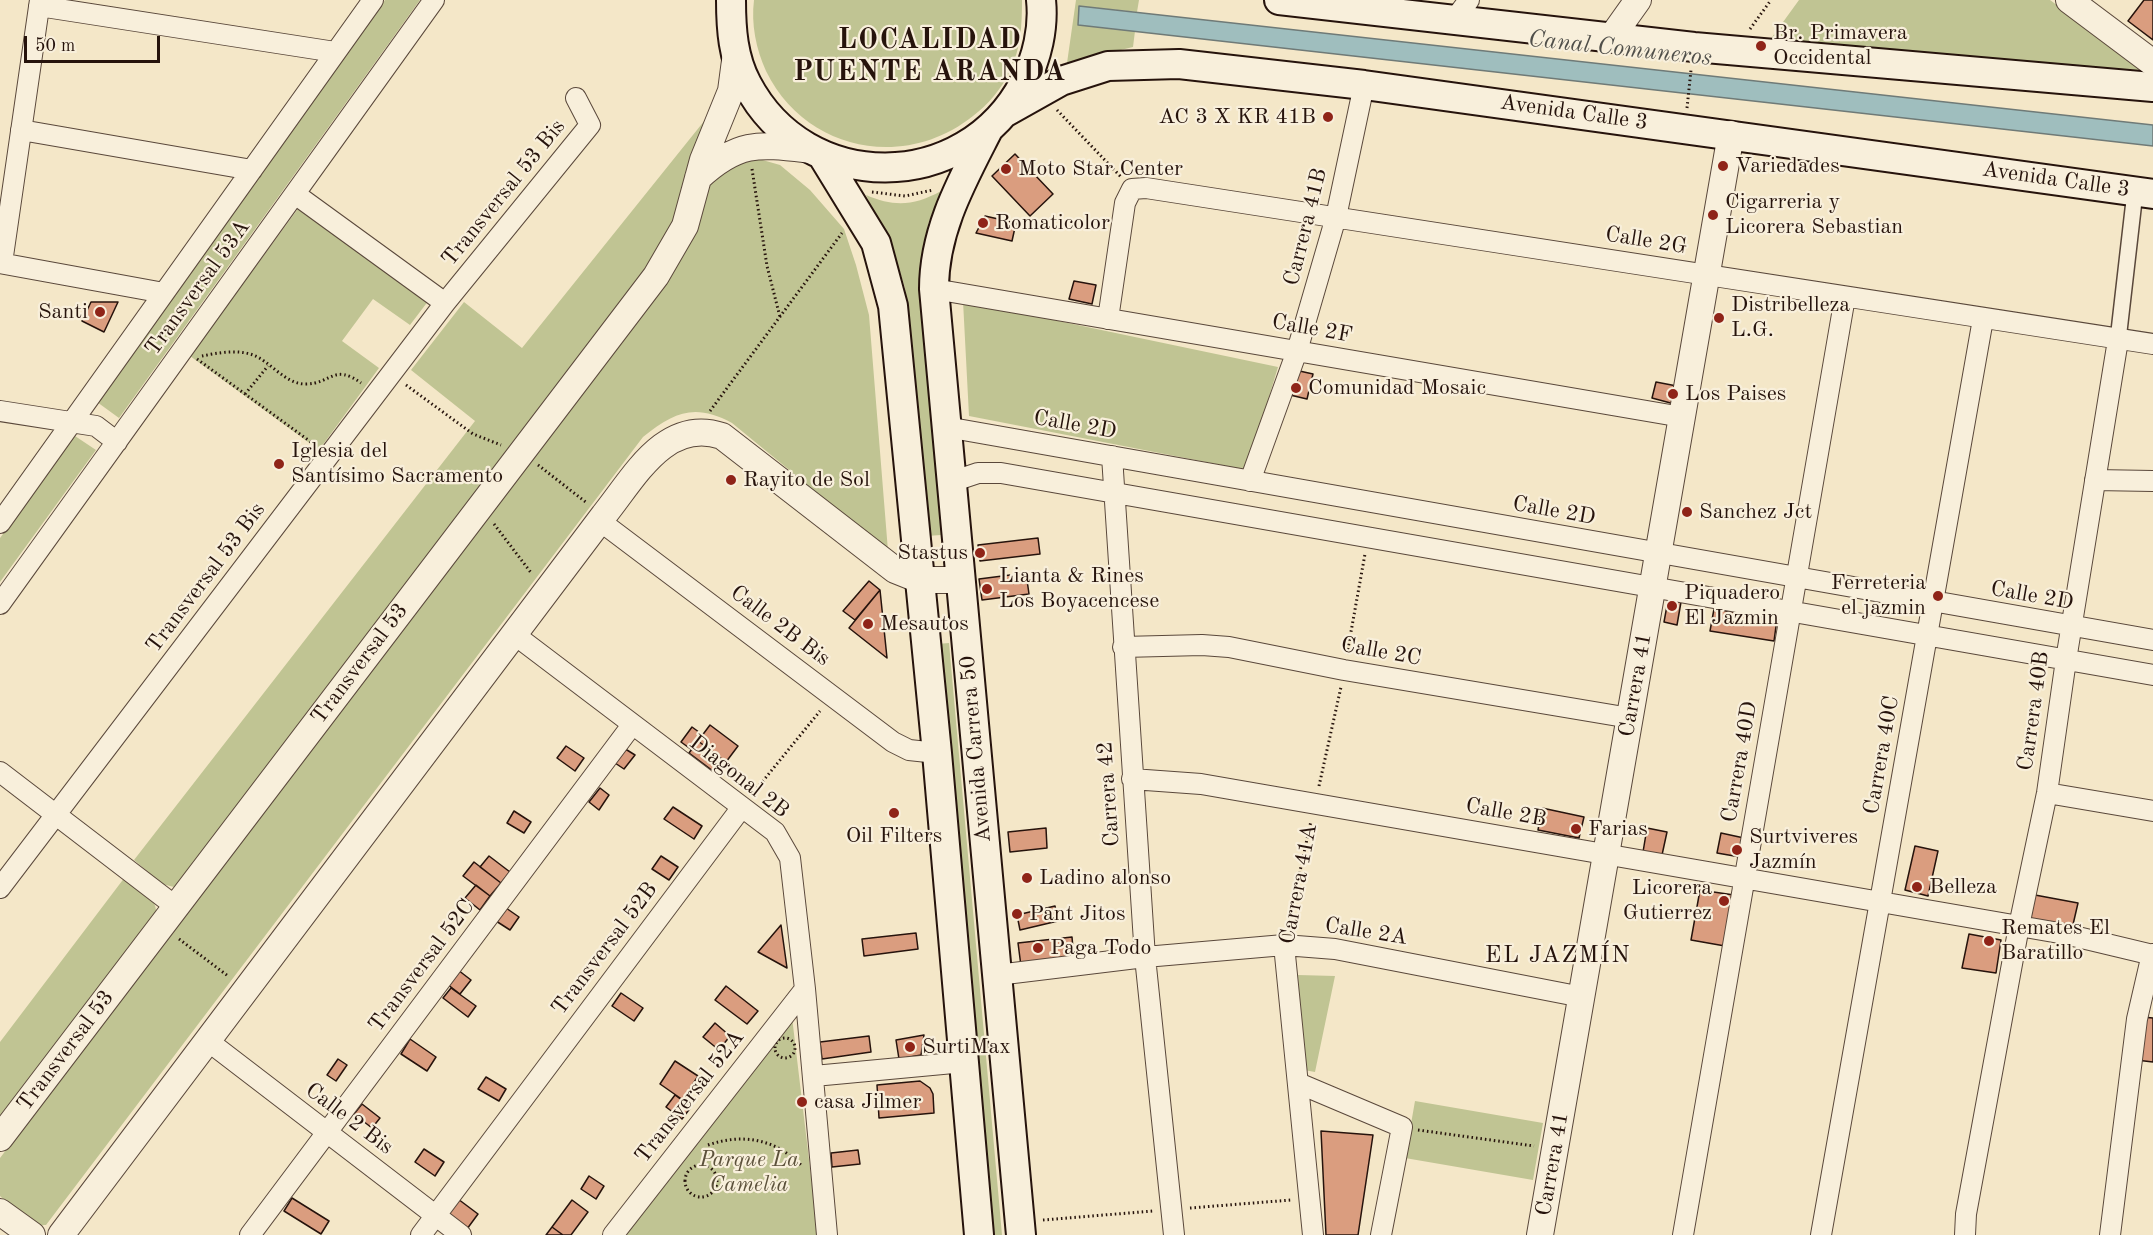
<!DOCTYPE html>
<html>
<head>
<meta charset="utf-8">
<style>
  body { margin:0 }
  #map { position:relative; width:2153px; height:1235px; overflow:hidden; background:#f4e7c8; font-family:"Old Standard TT",serif }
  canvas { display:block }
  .scale { position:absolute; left:24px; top:36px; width:136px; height:27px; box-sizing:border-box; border:3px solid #26130c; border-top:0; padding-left:8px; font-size:18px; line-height:21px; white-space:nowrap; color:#26130c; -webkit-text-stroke:4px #f8efdb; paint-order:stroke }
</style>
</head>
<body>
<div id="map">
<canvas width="2153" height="1235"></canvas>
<div class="scale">50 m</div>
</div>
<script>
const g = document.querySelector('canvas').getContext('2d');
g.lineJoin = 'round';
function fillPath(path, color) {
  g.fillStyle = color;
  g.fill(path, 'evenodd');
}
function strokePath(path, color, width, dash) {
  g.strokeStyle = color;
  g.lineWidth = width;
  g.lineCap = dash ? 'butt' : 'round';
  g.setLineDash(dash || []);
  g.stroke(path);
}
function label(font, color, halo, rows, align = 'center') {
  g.font = font + ' "Old Standard TT",serif';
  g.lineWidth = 4.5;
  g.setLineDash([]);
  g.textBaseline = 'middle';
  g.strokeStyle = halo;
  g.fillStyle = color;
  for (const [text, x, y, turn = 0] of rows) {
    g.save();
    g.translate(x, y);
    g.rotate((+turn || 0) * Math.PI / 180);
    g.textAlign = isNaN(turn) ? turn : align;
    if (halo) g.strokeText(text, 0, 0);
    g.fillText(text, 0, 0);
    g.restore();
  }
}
fillPath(new Path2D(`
  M385 0H420L119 418 97 402Z
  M754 0H1022C1022 25 1021 48 1010 71 1002 88 988 105 973 116 904 171 805 151 766 71 756 49 751 24 754 0Z
  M1076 0H1139L1137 12 1079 6 1078 25 1135 31 1133 47 1067 63Z
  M1799 0H2050L2150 74 1770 40Z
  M717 105 667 241 181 883 174 887 162 884 134 860 475 421 411 370 464 302 522 348Z
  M759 159 780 165 810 190 844 229 856 265 869 315 888 551 732 423C695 403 674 412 643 437L46 1225C26 1227 13 1209 0 1196V1158L686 251 693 235 705 190 721 166Z
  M941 191 928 224 921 287 941 535 927 536 905 288 896 259 866 195C894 207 914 206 941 191Z
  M300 206 429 300 410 325 373 299 342 341 379 368 319 450 190 356Z
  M963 301 1278 367 1247 470 969 416Z
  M75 436 96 450 0 582V538Z
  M949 643 1002 1235H992L937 644Z
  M125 877C139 888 159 897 156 917L0 1127V1042Z
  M1298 975 1335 976 1315 1072 1304 1070Z
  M792 1017 818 1235H623Z
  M1415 1101 1543 1123 1533 1180 1405 1158Z`), '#c0c493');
const water = new Path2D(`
  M1079 6 2153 125V146L1078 25Z`);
fillPath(water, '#9fbebe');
strokePath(water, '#6f7a77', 1.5);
const building = new Path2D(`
  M2144 0H2153V40L2128 21Z
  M1015 154 1053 194 1030 216 992 176Z
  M985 216 1016 223 1012 241 976 233Z
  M1074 281 1096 285 1092 304 1069 299Z
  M91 302H118L104 332 82 321Z
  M1295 370 1313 374 1307 399 1290 395Z
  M1656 382 1682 387 1678 405 1652 398Z
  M1038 538 1040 554 980 561 978 545Z
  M1026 573 1029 594 982 600 979 579Z
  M869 581 880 590 855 620 843 611Z
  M880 590 887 658 849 628Z
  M1668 600 1681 602 1677 625 1664 622Z
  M1714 609 1777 619 1774 641 1710 631Z
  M710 725 738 746 726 762 698 741Z
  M692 727 703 735 692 750 681 742Z
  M698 741 726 762 717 774 689 753Z
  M566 746 584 758 575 771 557 758Z
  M627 750 635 755 624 769 612 761 619 752Z
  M600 788 609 795 599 810 589 802Z
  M673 807 702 826 694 839 664 819Z
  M1542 808 1584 817 1579 838 1538 830Z
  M514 811 531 822 524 833 507 823Z
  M1046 828 1047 848 1010 852 1008 832Z
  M1647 828 1667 832 1662 855 1643 852Z
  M1721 833 1744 838 1740 857 1717 853Z
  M1915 846 1938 851 1928 896 1905 890Z
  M489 856 510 872 501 883 480 867Z
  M661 856 678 867 669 880 652 869Z
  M474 862 501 883 490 896 463 876Z
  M476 885 490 896 480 910 465 898Z
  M1700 890 1734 895 1725 946 1691 940Z
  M2035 895 2078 903 2072 929 2030 921Z
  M1055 906 1058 921 1020 930 1017 915Z
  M506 908 519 917 510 930 496 921Z
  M781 925 787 968 758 952Z
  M916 933 918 949 864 956 862 939Z
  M1969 934 2001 940 1996 973 1962 968Z
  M1072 937 1074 960 1021 966 1018 943Z
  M458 970 471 980 460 994 447 984Z
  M726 986 758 1011 747 1024 715 1000Z
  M451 988 476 1006 468 1017 443 998Z
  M621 993 643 1008 634 1021 612 1006Z
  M2142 1017 2153 1018V1062L2136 1060Z
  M715 1023 730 1036 719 1050 703 1037Z
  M924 1035 921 1055 899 1059 896 1040Z
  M869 1036 871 1052 822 1059 820 1042Z
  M410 1039 436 1057 427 1071 401 1054Z
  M338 1059 347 1065 336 1081 327 1075Z
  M675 1061 698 1076 683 1100 660 1084Z
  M486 1077 506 1089 499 1101 478 1089Z
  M920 1081 930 1088 933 1094 934 1113 879 1118 877 1085Z
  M675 1095 691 1107 682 1119 666 1107Z
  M362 1104 380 1118 372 1128 354 1114Z
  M1321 1131 1373 1135 1358 1235H1326Z
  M424 1149 444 1162 435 1176 415 1162Z
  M858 1150 860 1164 832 1167 831 1153Z
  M589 1176 604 1186 596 1199 581 1189Z
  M292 1198 329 1221 321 1234 284 1211Z
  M458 1199 478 1214 467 1229 447 1213Z
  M572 1200 588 1212 571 1235H563L552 1227Z
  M552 1227 563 1235H546Z`);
fillPath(building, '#da9d7f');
strokePath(building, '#26130c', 1.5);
const pedestrian = new Path2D(`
  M2118 340 2135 192`);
const minor = new Path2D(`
  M39 6 335 52
  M1454 20 1469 0
  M21 130 252 170
  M295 194 445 303
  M0 263 164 293
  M2 263 40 0
  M934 289 1682 417
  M1108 319 1125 203 1132 189 1146 188 2153 344
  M0 411 96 426 117 442
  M946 427 2153 640
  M1112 456 1145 957 1174 1235
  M2095 480 2153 481
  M1250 481 1297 351 1336 217 1364 85
  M951 482 978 473H1001L2153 675
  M600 521 893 742 909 750 937 753
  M0 523 373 0
  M0 604 434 0
  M515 635 775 832 790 858 805 989 827 1235
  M1123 647 1202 645 1229 647 1344 670 1630 718
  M0 772 175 906
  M1132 779 1201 784 2065 934 2153 955
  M2047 793 2153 811
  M0 888 445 303 590 125 576 98
  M1284 945 1313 1235
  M997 975 1145 957 1284 945 1335 949 1582 997
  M208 1041 461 1235
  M814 1076 964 1062
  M1298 1083 1402 1127 1381 1235
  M250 1235 632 725
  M421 1235 742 807
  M613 1235 805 989
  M1683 1235 1845 297
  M1821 1235 1983 319
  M1965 1235 1966 1214 2019 926 2047 793 2066 660 2118 340
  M2110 1235 2137 1019 2152 954`);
const tertiary = new Path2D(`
  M2069 0 2153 63
  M1611 38 1638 0
  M698 178C739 140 759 144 812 150
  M0 1138 656 276 685 226 703 160 731 91 736 53
  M0 1212 32 1235
  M61 1235 604 515C634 478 665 417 722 436L895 570 920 580H960
  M1540 1235 1731 134`);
const secondary = new Path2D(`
  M731 0C731 29 733 58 747 84 806 196 965 195 1024 83 1037 58 1044 28 1041 0
  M1279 0 1694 47 2153 87
  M1004 113 1061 81 1108 66 1179 64 1364 85 2153 194
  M988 130C962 181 934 230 934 289L1021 1235
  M822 155 876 243 893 306 937 753 979 1235`);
strokePath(pedestrian, '#5a483b', 18);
strokePath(minor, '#5a483b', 22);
strokePath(tertiary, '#5a483b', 28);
strokePath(secondary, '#26130c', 32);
strokePath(new Path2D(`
  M1750 29 1771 0
  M1687 108 1691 70
  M1057 110 1121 177
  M752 169 767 266 780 317
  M872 192 905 196 933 190
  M202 356C217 353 237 349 253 355 270 361 285 384 305 384 332 384 333 363 361 383
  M197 359 315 445
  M406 385 473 434 501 445
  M245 394 268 366
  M710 411 842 233
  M538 465 587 503
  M494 524 532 574
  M1347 654 1365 554
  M1319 786 1341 687
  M754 792 820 711
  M1288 926 1311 821
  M179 939 228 976
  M775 1048a10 10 0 1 1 20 0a10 10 0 1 1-20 0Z
  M1418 1130 1534 1146
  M708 1145C743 1133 775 1139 801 1165
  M685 1181a16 16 0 1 1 32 0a16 16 0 1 1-32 0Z
  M1190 1208 1291 1200
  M1043 1220 1153 1211`), '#26130c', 3, [1.5, 3]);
strokePath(pedestrian, '#f8efdb', 15);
strokePath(minor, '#f8efdb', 20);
strokePath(tertiary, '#f8efdb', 26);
strokePath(secondary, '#f8efdb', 28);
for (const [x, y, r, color] of [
  [1761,46,6,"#8f2418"],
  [1328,117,6,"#8f2418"],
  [1723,166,6,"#8f2418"],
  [1006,169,6,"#8f2418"],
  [1713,215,6,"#8f2418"],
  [983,223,6,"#8f2418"],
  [100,312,6,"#8f2418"],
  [1719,318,6,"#8f2418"],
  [1296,388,6,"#8f2418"],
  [1673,394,6,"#8f2418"],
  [279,464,6,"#8f2418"],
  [731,480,6,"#8f2418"],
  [1687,512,6,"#8f2418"],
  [980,553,6,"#8f2418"],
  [987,589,6,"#8f2418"],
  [1938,596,6,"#8f2418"],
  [1672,606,6,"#8f2418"],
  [868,624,6,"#8f2418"],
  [894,813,6,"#8f2418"],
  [1576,829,6,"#8f2418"],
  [1737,850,6,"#8f2418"],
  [1027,878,6,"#8f2418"],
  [1917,887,6,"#8f2418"],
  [1724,901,6,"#8f2418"],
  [1017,914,6,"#8f2418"],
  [1989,941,6,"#8f2418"],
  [1038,948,6,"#8f2418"],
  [910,1047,6,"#8f2418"],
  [802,1102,6,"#8f2418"]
]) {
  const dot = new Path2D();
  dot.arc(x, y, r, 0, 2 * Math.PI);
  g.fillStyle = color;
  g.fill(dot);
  strokePath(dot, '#f8efdb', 2);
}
label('22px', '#26130c', '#f8efdb', [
  ["Br. Primavera",1773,33],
  ["Occidental",1773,58],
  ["AC 3 X KR 41B",1316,117,"right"],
  ["Variedades",1735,166],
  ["Moto Star Center",1018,169],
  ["Cigarreria y",1725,202],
  ["Licorera Sebastian",1725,227],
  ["Romaticolor",995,223],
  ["Distribelleza",1731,305],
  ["L.G.",1731,330],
  ["Santi",88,312,"right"],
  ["Comunidad Mosaic",1308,388],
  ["Los Paises",1685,394],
  ["Iglesia del",291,451],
  ["Santísimo Sacramento",291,476],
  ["Rayito de Sol",743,480],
  ["Sanchez Jct",1699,512],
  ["Stastus",968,553,"right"],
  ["Lianta & Rines",999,576],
  ["Los Boyacencese",999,601],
  ["Ferreteria",1926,583,"right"],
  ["el jazmin",1926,608,"right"],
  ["Piquadero",1684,593],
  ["El Jazmin",1684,618],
  ["Mesautos",880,624],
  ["Farias",1588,829],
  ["Oil Filters",894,836,"center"],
  ["Surtviveres",1749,837],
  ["Jazmín",1749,862],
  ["Ladino alonso",1039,878],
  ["Belleza",1929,887],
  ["Licorera",1712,888,"right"],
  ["Gutierrez",1712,913,"right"],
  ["Pant Jitos",1029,914],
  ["Remates El",2001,928],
  ["Baratillo",2001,953],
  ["Paga Todo",1050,948],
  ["SurtiMax",922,1047],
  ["casa Jilmer",814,1102]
], 'left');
label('22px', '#26130c', '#f8efdb', [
  ["Avenida Calle 3",1574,113,8],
  ["Avenida Calle 3",2056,180,8],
  ["Transversal 53 Bis",504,193,-51],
  ["Carrera 41B",1306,227,-76],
  ["Calle 2G",1646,241,9],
  ["Transversal 53A",198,288,-54],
  ["Calle 2F",1312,329,10],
  ["Calle 2D",1075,425,10],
  ["Calle 2D",1554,511,10],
  ["Transversal 53 Bis",206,578,-53],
  ["Calle 2D",2032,596,10],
  ["Calle 2B Bis",780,626,37],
  ["Calle 2C",1381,652,10],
  ["Transversal 53",360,664,-53],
  ["Carrera 41",1636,685,-80],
  ["Carrera 40B",2034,711,-82],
  ["Avenida Carrera 50",976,749,-95],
  ["Carrera 40C",1882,755,-80],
  ["Carrera 40D",1740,762,-80],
  ["Diagonal 2B",739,777,38],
  ["Carrera 42",1109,794,-94],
  ["Calle 2B",1506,813,10],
  ["Carrera 41A",1299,884,-79],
  ["Calle 2A",1366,932,9],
  ["Transversal 52B",605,949,-53],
  ["Transversal 52C",422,966,-53],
  ["Transversal 53",66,1051,-53],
  ["Transversal 52A",690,1097,-52],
  ["Calle 2 Bis",349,1119,37],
  ["Carrera 41",1553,1164,-80]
]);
label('italic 22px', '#5c513b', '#f8efdb', [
  ["Parque La",749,1160],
  ["Camelia",749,1185]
]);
label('italic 24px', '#504f4a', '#f8efdb', [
  ["Canal Comuneros",1620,49,6]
]);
g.letterSpacing = '1.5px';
label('24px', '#26130c', '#f8efdb', [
  ["EL JAZMÍN",1558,956]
]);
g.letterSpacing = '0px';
g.letterSpacing = '1.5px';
label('bold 28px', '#26130c', '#f8efdb', [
  ["LOCALIDAD",930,41],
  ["PUENTE ARANDA",930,73]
]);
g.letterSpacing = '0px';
</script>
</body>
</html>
